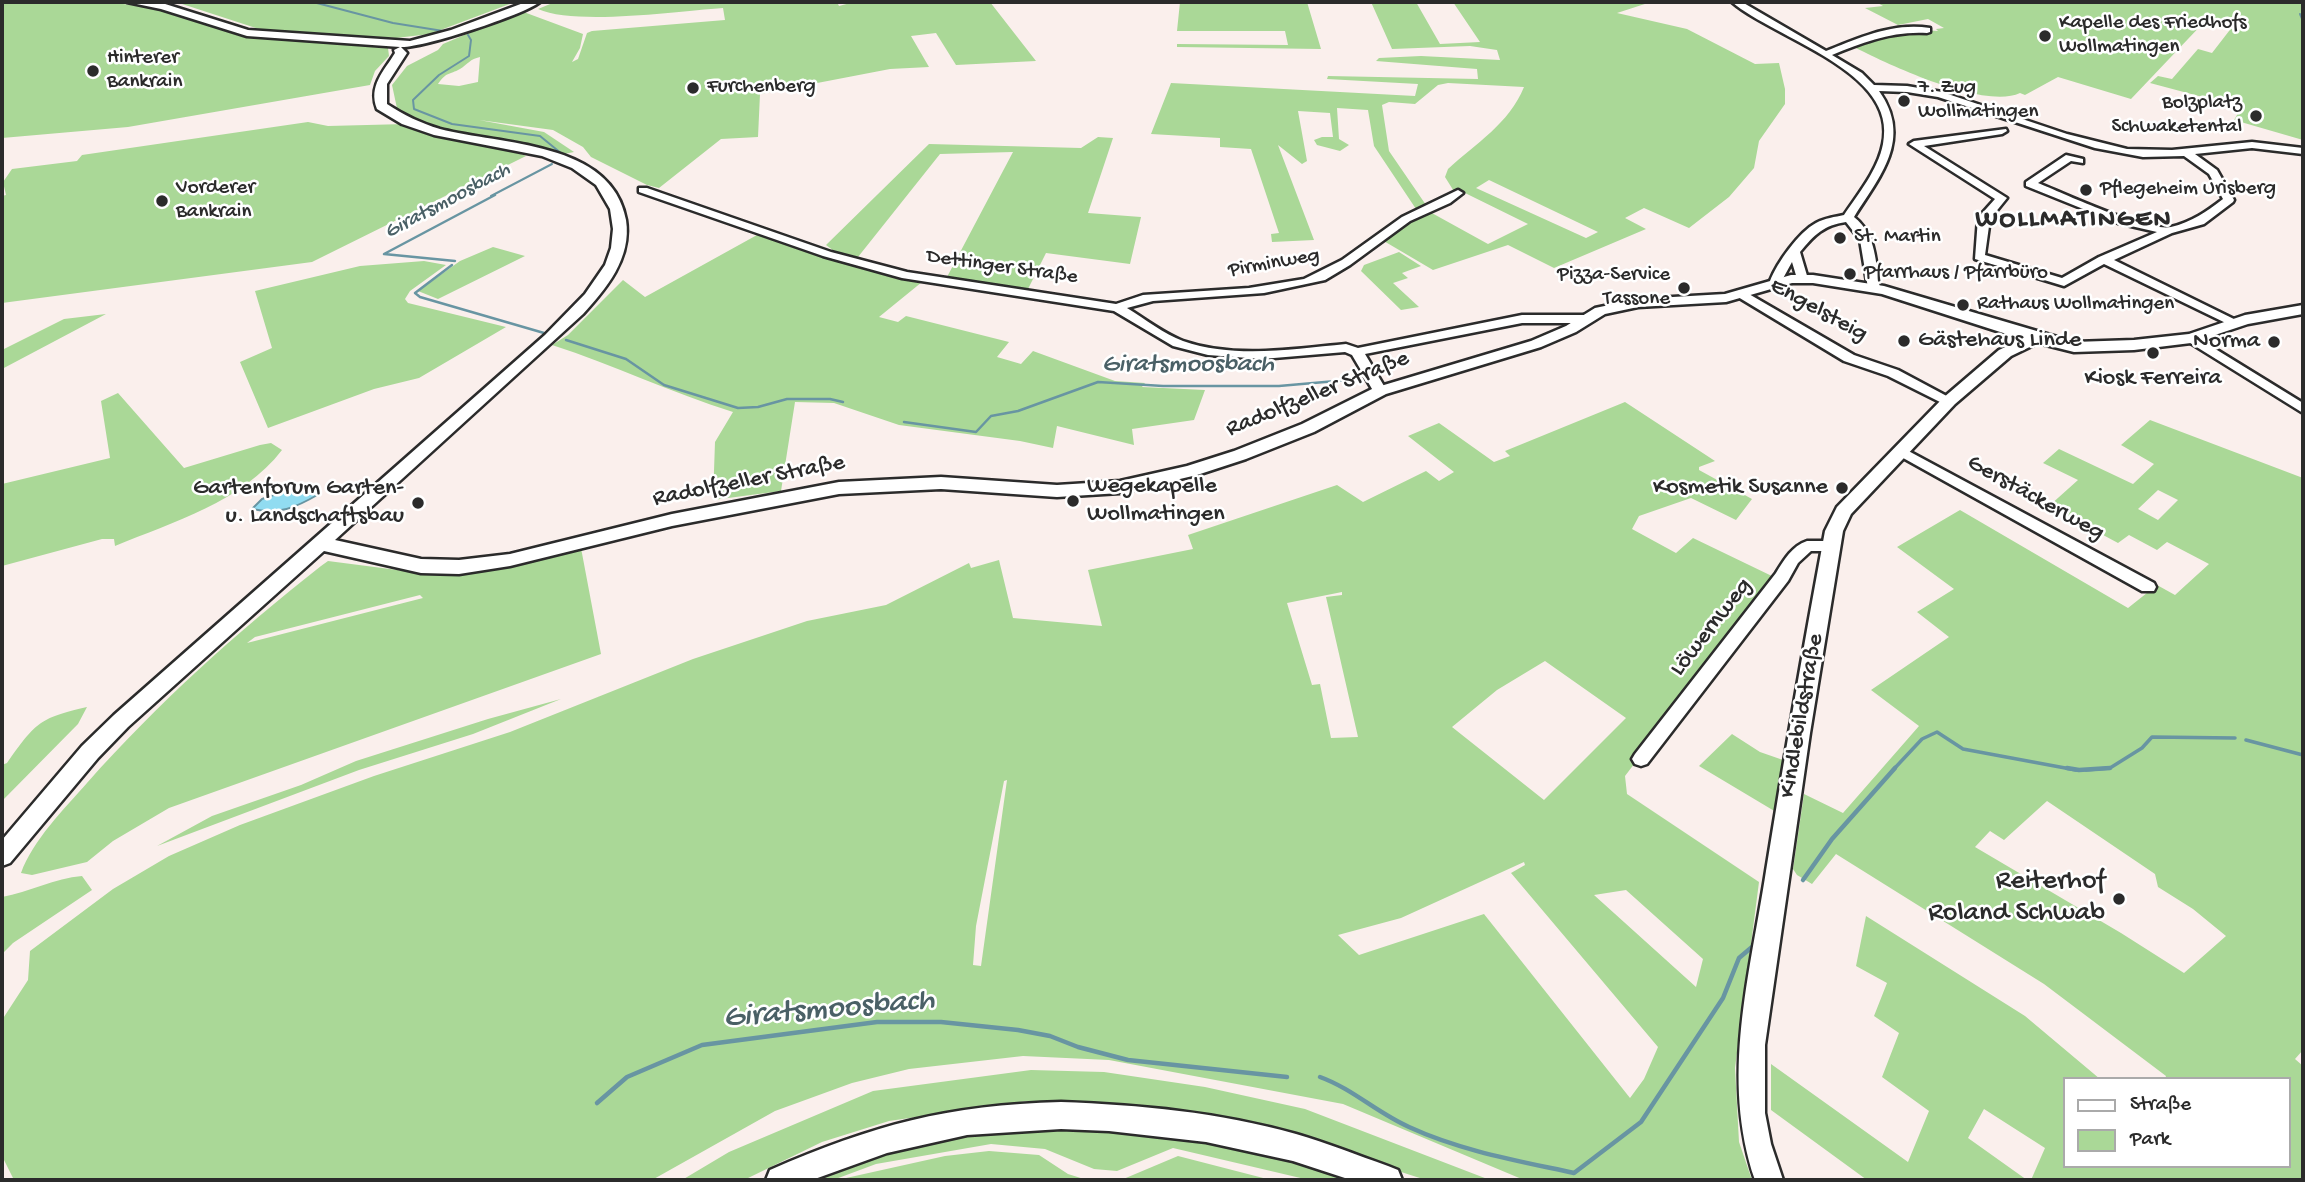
<!DOCTYPE html>
<html>
<head>
<meta charset="utf-8">
<style>
  body { margin:0 }
  #map { position:relative; width:2305px; height:1182px; overflow:hidden; background:#faefec; font-family:"Gochi Hand",sans-serif }
  canvas { display:block }
  .frame { position:absolute; inset:0; border:4px solid #2b2b2b; pointer-events:none }
  .legend { position:absolute; left:2063px; top:1077px; width:228px; height:91px; box-sizing:border-box; background:#fff; border:2px solid #aaa; margin:0; padding:9px 12px; list-style:none; font-size:21px; color:#2b2b2b }
  .legend li { display:flex; align-items:center; gap:14px; height:35px }
  .legend b { width:35px; border:2px solid #aaa }
</style>
</head>
<body>
<div id="map">
<canvas width="2305" height="1182"></canvas>
<div class="frame"></div>
<ul class="legend">
<li><b style="height:9px;background:#fff"></b>Straße</li>
<li><b style="height:19px;background:#aad897"></b>Park</li>
</ul>
</div>
<script>
const g = document.querySelector('canvas').getContext('2d');
g.lineJoin = 'round';
function fillPath(path, color) {
  g.fillStyle = color;
  g.fill(path, 'evenodd');
}
function strokePath(path, color, width, dash) {
  g.strokeStyle = color;
  g.lineWidth = width;
  g.lineCap = dash ? 'butt' : 'round';
  g.setLineDash(dash || []);
  g.stroke(path);
}
function label(font, color, halo, rows, align = 'center') {
  g.font = font + ' "Gochi Hand",sans-serif';
  g.lineWidth = 5;
  g.setLineDash([]);
  g.textBaseline = 'middle';
  g.strokeStyle = halo;
  g.fillStyle = color;
  for (const [text, x, y, turn = 0] of rows) {
    g.save();
    g.translate(x, y);
    g.rotate((+turn || 0) * Math.PI / 180);
    g.textAlign = isNaN(turn) ? turn : align;
    if (halo) g.strokeText(text, 0, 0);
    g.fillText(text, 0, 0);
    g.restore();
  }
}
fillPath(new Path2D(`
  M2 2 123 4 155 8 243 37 380 47 388 48 389 56 375 71 370 85 128 127 2 138Z
  M176 2H515L430 34 396 38 262 30Z
  M555 2H837L839 6 854 2H990L1036 61 956 65 936 33 911 36 929 67 890 69 760 94 758 137 721 139 659 188 647 185 591 157 583 147 553 130 479 120 544 132 574 152 564 154 504 139 440 129 398 113 392 85 407 66 438 50 443 44 521 11 583 34 580 48 572 62 578 59 587 33 592 31 725 20 723 8C678 11 576 26 538 9ZM480 57 478 82 459 86 438 84C446 72 449 75 460 69 468 64 470 59 480 57Z
  M1180 2H1307L1321 49 1177 47V44L1288 45 1285 31H1177Z
  M1371 2H1416L1440 44 1480 42 1453 2H1651L1617 13 1687 29 1755 64 1779 63 1785 89V104L1759 141 1754 168 1729 197 1689 228 1644 208 1625 218 1646 229 1554 268 1508 245 1433 270 1377 237 1405 220 1430 212 1488 244 1528 224 1465 193H1455L1445 177 1448 169C1476 143 1509 124 1524 87L1448 83 1438 85 1415 104 1389 102 1382 105 1389 151 1426 205 1416 209 1374 146 1368 110 1337 108 1339 139 1349 145 1340 151 1317 145 1314 140 1322 137H1333L1330 113 1298 111 1307 161 1302 164 1278 145 1314 240 1272 242 1271 234 1279 233 1251 149 1220 147V138L1151 134 1171 83 1415 96 1418 84 1327 79 1328 76 1478 79 1477 69 1376 61 1379 58 1421 56 1500 60 1497 50 1470 46 1392 49ZM1489 180 1598 232 1586 238 1476 188Z
  M1876 2H2303V140L2234 120 2243 105 2227 101 2225 103 2150 83 2158 76 2172 79 2198 49 2212 53 2236 22 2207 19 2131 99 2058 77 2025 95 2020 93C1984 110 1887 64 1850 45 1869 31 1915 29 1938 31L1936 29 1944 28 1928 19 1898 25 1865 8 1883 6Z
  M308 122 328 126 406 124 429 135 511 150 526 156 312 262 2 303V196L6 195 3 182 12 169 77 161 82 155Z
  M1098 137 1113 138 1088 213 1141 217 1130 264 1046 253 1028 289 947 277 1013 152 940 154 858 257 834 251 826 245 929 144 1081 148Z
  M757 235 922 282 879 317 898 322 906 316 1009 342 997 357 1021 364 1033 351 1115 381 1145 383 1142 387 1205 390 1194 420 1132 429 1134 445 1057 426 1053 448 1020 441 899 425 834 403 795 402 781 491 713 500 715 442 733 412C672 393 614 365 552 345L568 335 623 280 645 297Z
  M493 247 525 256 438 299 418 291 460 261Z
  M1399 252 1421 266 1402 273 1408 278 1393 283 1419 307 1401 310 1361 271 1364 265Z
  M424 261 446 265 410 291 405 299 408 303 506 327 419 378 374 389 268 428 240 362 272 348 255 291 360 266Z
  M106 314 2 369V350L64 319Z
  M118 393 184 468 260 445 271 443 282 450C242 502 173 522 115 546L114 539H102L2 566V484L110 458 101 401Z
  M1625 402 1715 461 1699 467V470L1752 499 1736 520 1691 498 1639 516 1632 529 1676 553 1693 538 1776 578 1625 776 1627 794 1759 882 1735 1068 1739 1142 1752 1180H1524L1343 1104 1109 1060 1023 1056 909 1069 852 1083 775 1111 652 1180H14L2 1156V1020L28 980 30 951 113 889 169 856 240 825 374 776 510 732 693 659 807 621 886 605 969 563 971 568 999 560 1013 618 1102 626 1088 570 1193 549 1188 535 1337 485 1363 502 1426 471 1439 481 1454 472 1408 436 1439 423 1494 462 1510 456 1505 451ZM1342 592V595L1326 597 1358 737 1331 738 1320 684 1312 685 1287 603ZM1545 661 1626 718 1544 800 1452 727 1497 690ZM1007 780 981 966 973 965 976 926 1004 781ZM1524 862 1525 865 1511 873 1658 1047 1644 1079 1630 1098 1484 914 1359 955 1338 935 1401 918ZM1626 890 1703 959 1696 987 1594 895Z
  M2150 420 2303 478V1050L2295 1059 2303 1066V1180H2031L2045 1148 1984 1109 1968 1138 2027 1180H1867L1771 1110V1064L1908 1162 1929 1111 1882 1077 1899 1033 1874 1016 1887 983 1856 966 1866 916 2025 1016 2100 1079H2065V1166H2289V1079H2165L2166 1076 2044 984 1836 854 1812 884 1797 875 1793 869 1804 794 1843 813 1919 726 1871 690 1949 637 1917 612 1954 589 1897 547 1960 510 2128 608 2157 585 2175 595 2209 564 2167 542 2157 550 2129 535 2118 543 2049 506 2078 480 2043 463 2059 449 2133 484 2154 464 2121 445ZM2158 490 2178 500 2158 520 2138 509ZM2047 801 2155 874 2158 887 2193 909 2226 936 2184 973 2121 933 1975 847 1990 831 2004 840Z
  M581 548 601 654 169 808 113 841 87 862 32 875 21 873C33 840 64 809 87 783 158 703 237 632 321 566L328 561 444 576 475 573ZM420 595 423 598 247 643 255 637Z
  M561 699 473 734 359 770 157 846 212 816 301 785 356 761 488 719Z
  M87 707 78 724 2 801V765L7 763C35 724 38 718 87 707Z
  M1732 734 1760 752 1783 760 1776 812 1699 766Z
  M82 876 92 890 13 943 2 954V897C29 892 55 878 82 876Z
  M1031 1070 1104 1072 1205 1087 1305 1109 1490 1180H1426L1314 1144 1205 1117 1145 1107 1083 1101H1027L889 1121 822 1142 744 1180H682L729 1152 873 1091Z
  M1026 1124 1119 1127 1220 1141 1352 1180H1309L1173 1148 1117 1171 1094 1169 1045 1149 991 1144 876 1164 833 1180H799L849 1157 929 1133Z
  M989 1151 1039 1155 1068 1174 1087 1180H837L945 1156Z
  M1178 1156 1271 1180H1121Z`), '#aad897');
const water = new Path2D(`
  M303 485 314 486 319 494C295 508 279 515 252 509L262 499Z`);
fillPath(water, '#91dcf1');
strokePath(water, '#6895a2', 2);
strokePath(new Path2D(`
  M313 2 393 23 443 31
  M2300 14 2303 21
  M468 35 471 40 469 56 439 75 413 100 414 109 452 124 540 136 562 154
  M491 196 552 164`), '#6895a2', 2);
strokePath(new Path2D(`
  M455 261 384 254 495 195
  M452 265 415 293 420 297 544 333
  M566 340 626 359 664 385 738 408 758 407 787 399H830L843 402
  M904 422 976 432 991 416 1018 411 1098 382 1163 386H1279L1359 379`), '#6895a2', 2.5);
strokePath(new Path2D(`
  M2246 740 2303 755
  M1893 770 1922 739 1937 732 1963 749 2076 770
  M2086 770 2110 768 2142 748 2152 737 2235 738`), '#6895a2', 3.5);
strokePath(new Path2D(`
  M2067 768 2079 770 2110 768
  M1803 880 1832 839 1895 768
  M1320 1077C1353 1089 1377 1113 1409 1127 1461 1151 1519 1161 1574 1173L1641 1122 1723 998 1739 958 1752 947
  M597 1103 627 1077 702 1045 877 1022H941L1018 1030 1050 1036 1078 1047 1128 1060 1287 1077`), '#6895a2', 4.5);
const minor = new Path2D(`
  M1732 2H1742L1826 51C1859 38 1893 22 1930 28V32L1927 33C1892 31 1864 42 1832 55L1862 73 1874 85 1907 86 1942 92 2067 134 2127 149 2172 150 2252 142 2303 148V154L2252 148 2195 154 2217 170 2234 200 2233 202 2204 224 2172 233 2114 260 2242 323 2240 326H2232L2104 264 2064 286 1975 259 1978 218 1995 199 1909 144 1914 141 2006 129 2007 131 2002 134 1924 146 2007 198 1990 219 1985 255 2062 278 2099 257 2157 232 2118 223 2026 186V182L2066 155 2083 159V163L2071 161 2038 183C2065 194 2146 232 2171 227 2192 222 2206 212 2223 199L2209 174 2184 156 2143 157 2095 148 1938 97 1907 92 1879 91C1913 139 1880 176 1854 217 1877 235 1875 262 1880 288L1878 291 1874 292 1868 288 1860 240 1846 222C1824 225 1814 235 1800 252L1808 279 1806 282H1798L1792 262 1780 284H1772L1770 281C1777 263 1799 232 1816 223 1825 218 1835 217 1844 215 1858 194 1878 170 1883 144 1899 71 1775 39 1732 2Z
  M639 188H647L831 252 907 272 1116 304 1143 295 1249 288 1304 279 1342 260 1402 217 1458 190 1463 193 1450 203 1410 221 1350 265 1325 280 1264 293 1153 301 1127 308C1145 319 1164 334 1183 341 1235 359 1293 349 1346 344L1358 348 1522 315H1586L1592 319 1586 323H1522L1365 354 1387 391 1380 395 1375 394 1352 355 1345 352 1262 359 1208 355 1173 346 1114 311 902 278 823 256 639 192Z
  M1742 290 1854 355 1898 370 1956 401 1954 404H1944L1888 376 1844 361 1738 297V291Z
  M2191 334 2303 403V413L2187 341 2185 338Z
  M1901 447 2154 583 2156 587 2154 591H2142L1896 454 1894 451 1896 448Z
  M1807 541H1830L1838 546 1830 551H1811L1798 563 1788 581 1647 764 1641 766 1635 764 1632 759 1635 754 1776 573C1784 560 1792 546 1807 541Z`);
const major = new Path2D(`
  M127 2 162 3 248 30 410 41 451 30 526 2H540C523 15 423 48 401 47L407 53 387 84V104C404 115 420 123 440 129 501 145 612 141 626 220 632 258 606 289 583 314L335 540 421 559 459 560 510 554 672 514 839 482 941 477 1057 485 1120 481 1187 466 1234 451 1302 424 1374 388 1531 341 1566 326 1595 308 1638 299 1725 294 1791 275H1813L1884 286 2074 342 2134 340 2189 334 2245 315 2303 305V314L2248 324 2191 343 2134 350 2074 352 2038 343 2011 356 1955 404 1851 514 1843 531 1810 733 1765 1045V1113L1771 1144 1783 1180H1755C1720 1078 1750 975 1766 871 1784 758 1804 644 1825 531L1837 507 1943 398 1999 350 2022 339 1882 294 1813 283H1792L1726 302 1638 307 1605 314 1576 332 1541 347 1386 394 1314 432 1246 459 1197 475 1120 493 1057 497 941 489 839 494 672 526 510 566 459 574 421 573 324 551 128 727 98 758 10 863 2 866V840L82 746 114 715 545 335 585 294 605 265 611 248 613 229 610 209 596 185 572 168 542 156 434 135 402 124 377 109C368 86 384 71 395 53L394 50 400 47 247 36 161 9Z
  M1061 1102C1140 1105 1219 1112 1296 1134 1327 1143 1357 1155 1388 1166L1398 1170 1402 1180H1351L1293 1161 1206 1142 1109 1131 1061 1129 967 1135 887 1153 812 1180H766L770 1170C873 1125 948 1105 1061 1102Z`);
strokePath(minor, '#2b2b2b', 5);
strokePath(major, '#2b2b2b', 5);
fillPath(minor, '#fff');
fillPath(major, '#fff');
for (const [x, y, r, color] of [
  [2045,36,7,"#2b2b2b"],
  [93,71,7,"#2b2b2b"],
  [693,88,7,"#2b2b2b"],
  [1904,101,7,"#2b2b2b"],
  [2256,116,7,"#2b2b2b"],
  [2086,190,7,"#2b2b2b"],
  [162,201,7,"#2b2b2b"],
  [1840,238,7,"#2b2b2b"],
  [1850,274,7,"#2b2b2b"],
  [1684,288,7,"#2b2b2b"],
  [1963,305,7,"#2b2b2b"],
  [1904,341,7,"#2b2b2b"],
  [2274,342,7,"#2b2b2b"],
  [2153,353,7,"#2b2b2b"],
  [1842,488,7,"#2b2b2b"],
  [1073,501,7,"#2b2b2b"],
  [418,503,7,"#2b2b2b"],
  [2119,899,7,"#2b2b2b"]
]) {
  const dot = new Path2D();
  dot.arc(x, y, r, 0, 2 * Math.PI);
  g.fillStyle = color;
  g.fill(dot);
  strokePath(dot, '#fff', 2.5);
}
label('21px', '#2b2b2b', '#fff', [
  ["Kapelle des Friedhofs",2059,24],
  ["Wollmatingen",2059,48],
  ["Hinterer",107,59],
  ["Bankrain",107,83],
  ["Furchenberg",707,88],
  ["7. Zug",1918,89],
  ["Wollmatingen",1918,113],
  ["Bolzplatz",2242,104,"right"],
  ["Schwaketental",2242,128,"right"],
  ["Vorderer",176,189],
  ["Bankrain",176,213],
  ["Pflegeheim Urisberg",2100,190],
  ["St. Martin",1854,238],
  ["Pfarrhaus / Pfarrbüro",1864,274],
  ["Pizza-Service",1670,276,"right"],
  ["Tassone",1670,300,"right"],
  ["Rathaus Wollmatingen",1977,305]
], 'left');
label('italic 21px', '#4a6066', '#fff', [
  ["Giratsmoosbach",448,202,-28]
]);
label('21px', '#2b2b2b', '#fff', [
  ["Pirminweg",1274,264,-10],
  ["Dettinger Straße",1002,268,8]
]);
label('24px', '#2b2b2b', '#fff', [
  ["Engelsteig",1818,311,29],
  ["Radolfzeller Straße",1318,395,-22],
  ["Radolfzeller Straße",749,482,-11],
  ["Gerstäckerweg",2035,499,29],
  ["Löwernweg",1712,628,-52],
  ["Kindlebildstraße",1803,716,-80]
]);
label('24px', '#2b2b2b', '#fff', [
  ["Gästehaus Linde",1918,341,"left"],
  ["Norma",2260,342],
  ["Kiosk Ferreira",2153,379,"center"],
  ["Wegekapelle",1087,487,"left"],
  ["Wollmatingen",1087,515,"left"],
  ["Kosmetik Susanne",1828,488],
  ["Gartenforum Garten-",404,489],
  ["u. Landschaftsbau",404,517]
], 'right');
g.letterSpacing = '2px';
label('bold 26px', '#2b2b2b', '#fff', [
  ["WOLLMATINGEN",2074,221]
]);
g.letterSpacing = '0px';
label('italic 26px', '#4a6066', '#fff', [
  ["Giratsmoosbach",1188,366]
]);
label('28px', '#2b2b2b', '#fff', [
  ["Reiterhof",2105,883],
  ["Roland Schwab",2105,915]
], 'right');
label('italic 32px', '#4a6066', '#fff', [
  ["Giratsmoosbach",829,1011,-5]
]);
</script>
</body>
</html>
